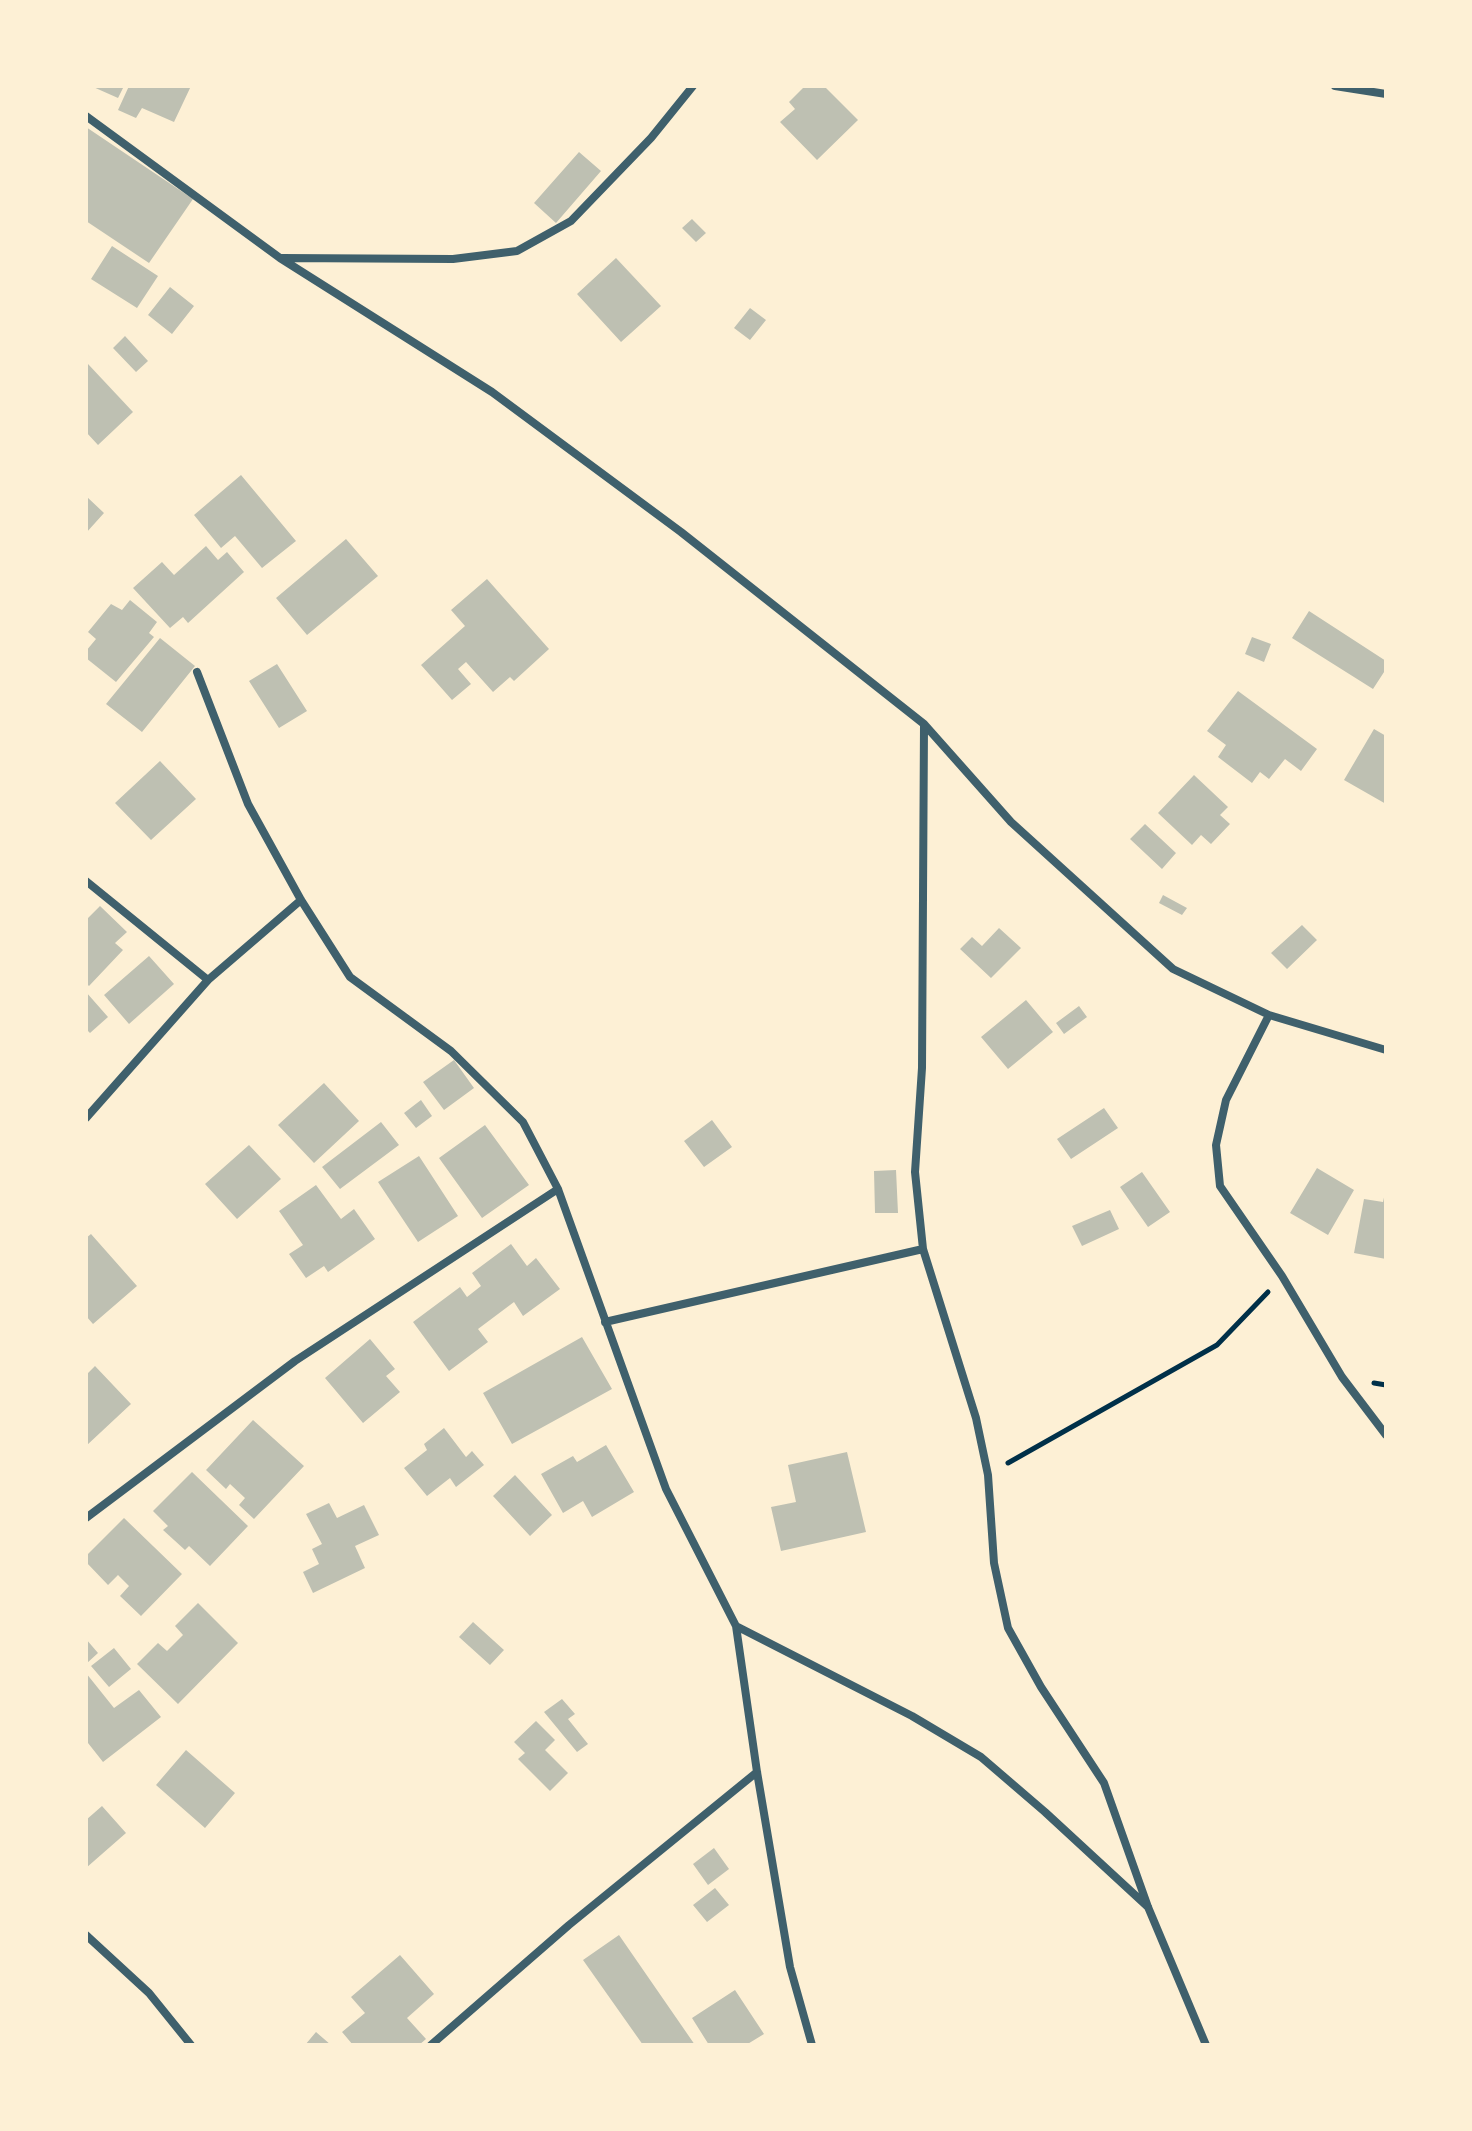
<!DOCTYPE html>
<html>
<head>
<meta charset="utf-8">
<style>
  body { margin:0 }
  #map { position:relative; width:1472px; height:2131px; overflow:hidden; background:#fdf0d5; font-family:"Roboto Condensed",sans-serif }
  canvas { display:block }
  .frame { position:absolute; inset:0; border:88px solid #fdf0d5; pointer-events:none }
</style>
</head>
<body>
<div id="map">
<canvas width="1472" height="2131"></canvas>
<div class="frame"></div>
</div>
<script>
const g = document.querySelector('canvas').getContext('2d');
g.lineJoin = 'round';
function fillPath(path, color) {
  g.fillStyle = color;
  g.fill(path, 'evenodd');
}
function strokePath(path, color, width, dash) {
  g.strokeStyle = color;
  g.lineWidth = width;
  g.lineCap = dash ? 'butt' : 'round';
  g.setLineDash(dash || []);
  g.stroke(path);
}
fillPath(new Path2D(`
  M91 86H124L118 98Z
  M129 86H191L174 122 142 108 136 118 118 110Z
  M805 86H824L858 120 817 160 780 122 795 109 789 102Z
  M86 127 193 199 149 263 86 221Z
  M579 152 601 171 556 223 534 203Z
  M692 219 706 233 696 242 682 228Z
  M112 246 158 276 137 308 91 279Z
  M616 258 661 306 621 342 577 294Z
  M170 287 194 306 172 334 148 315Z
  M750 308 766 320 750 340 734 328Z
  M125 336 148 361 136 372 113 348Z
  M88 364 133 412 98 445 86 432V366Z
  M241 475 296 541 262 568 235 536 221 548 194 515Z
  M86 496 104 513 86 533Z
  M346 539 378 576 307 635 276 598Z
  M206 546 218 560 227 552 244 572 188 623 183 617 170 628 133 588 162 562 174 575Z
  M487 579 549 649 514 681 510 677 493 692 466 662 458 669 471 684 452 700 421 665 465 626 451 610Z
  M130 600 157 622 149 633 154 637 116 682 86 658V651L96 639 88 632 111 604 122 610Z
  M1309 611 1386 661V669L1373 689 1292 638Z
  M1252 637 1271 644 1264 662 1245 654Z
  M160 638 195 666 142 732 106 704Z
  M277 664 307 711 279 728 249 681Z
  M1238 691 1317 749 1301 771 1285 759 1269 779 1260 772 1252 783 1218 757 1226 745 1207 731Z
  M1374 729 1386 736V804L1344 780Z
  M160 761 196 799 151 840 115 803Z
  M1194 775 1228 807 1220 815 1230 824 1211 844 1201 835 1192 845 1158 813Z
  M1145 824 1176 853 1162 869 1130 839Z
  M1163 895 1187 908 1182 915 1159 903Z
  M100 906 127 932 115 943 123 950 89 986 86 983V920Z
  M1302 925 1317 940 1287 969 1271 953Z
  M999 928 1021 948 991 978 960 949 972 937 982 946Z
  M149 956 174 984 129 1024 104 995Z
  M86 992 108 1017 90 1033 86 1029Z
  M1026 1000 1053 1032 1008 1069 981 1037Z
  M1079 1006 1087 1017 1064 1034 1056 1023Z
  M454 1060 474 1088 444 1110 423 1082Z
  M324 1083 359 1121 314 1163 278 1125Z
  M421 1100 432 1116 416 1128 404 1113Z
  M1104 1108 1118 1128 1071 1159 1057 1139Z
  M712 1120 732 1147 704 1167 684 1141Z
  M381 1122 399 1145 340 1189 322 1167Z
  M485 1125 529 1185 482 1218 439 1158Z
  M249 1145 281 1179 237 1219 205 1184Z
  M419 1156 458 1216 418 1242 378 1182Z
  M1317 1168 1354 1190 1328 1235 1290 1213Z
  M896 1170 898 1213H875L874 1171Z
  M1142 1172 1170 1212 1148 1227 1120 1187Z
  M316 1185 341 1219 354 1209 375 1239 328 1272 324 1266 306 1278 289 1254 303 1245 279 1211Z
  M1385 1193 1386 1259 1354 1253 1364 1199 1383 1202Z
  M1110 1210 1119 1229 1082 1246 1072 1226Z
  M91 1234 137 1286 93 1324 86 1316V1238Z
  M511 1244 527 1266 536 1258 560 1289 523 1316 514 1302 478 1329 488 1342 449 1371 413 1322 460 1287 467 1297 481 1286 472 1273Z
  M582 1337 612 1389 512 1444 483 1393Z
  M370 1339 395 1369 386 1376 400 1392 363 1423 325 1378Z
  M95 1366 131 1404 86 1446V1375Z
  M253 1420 304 1466 254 1519 239 1505 245 1498 230 1484 226 1489 206 1470Z
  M444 1428 466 1457 472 1451 484 1465 456 1487 450 1478 427 1496 404 1468 427 1450 424 1444Z
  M606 1445 634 1492 592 1517 583 1501 563 1513 541 1474 573 1456 577 1462Z
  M847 1452 866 1532 781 1551 771 1507 796 1502 788 1465Z
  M192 1472 248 1526 210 1566 189 1546 185 1550 163 1530 168 1526 153 1511Z
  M515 1475 552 1515 530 1536 493 1496Z
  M329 1503 337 1518 364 1505 379 1535 355 1546 365 1568 313 1593 303 1572 319 1564 312 1549 322 1544 306 1514Z
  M124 1518 182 1574 141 1616 120 1596 129 1586 118 1575 108 1585 86 1562V1556Z
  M198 1603 238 1643 178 1704 137 1664 158 1643 167 1651 183 1635 175 1626Z
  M473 1622 504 1650 490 1665 459 1637Z
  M86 1639 98 1653 86 1664Z
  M114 1648 131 1669 109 1687 91 1666Z
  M86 1673 114 1708 139 1690 161 1717 103 1762 88 1743 86 1745Z
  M562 1699 575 1714 568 1719 588 1744 577 1752 544 1712Z
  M536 1721 555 1740 545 1750 568 1773 550 1791 518 1759 525 1753 514 1742Z
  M186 1750 235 1793 205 1828 156 1785Z
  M102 1806 126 1833 86 1868V1820Z
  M714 1848 729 1869 708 1885 693 1864Z
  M715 1888 729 1905 707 1922 693 1905Z
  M619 1935 695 2045H643L583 1960Z
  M400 1955 434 1994 407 2018 426 2039 419 2045H353L342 2032 365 2013 351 1997Z
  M735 1990 764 2034 746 2045H709L692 2018Z
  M316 2032 331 2045H305Z`), '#bec0b2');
strokePath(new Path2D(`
  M1374 1383 1386 1385
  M1008 1463 1217 1345 1268 1292`), '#003049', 5);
strokePath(new Path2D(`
  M1335 86 1386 94
  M86 116 280 258 492 392 681 532 924 724 1011 822 1173 969 1269 1015 1386 1050
  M282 258 453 259 517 251 571 221 651 138 693 86
  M197 672 248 804 301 900 350 977 451 1051 523 1122 558 1189 666 1489 736 1626 912 1716 981 1757 1045 1812 1148 1907
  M924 725 922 1068 915 1172 923 1249 976 1418 988 1475 994 1563 1008 1628 1041 1687 1104 1783 1148 1907 1206 2045
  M86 881 208 980
  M1269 1015 1226 1100 1216 1145 1220 1186 1282 1276 1342 1377 1386 1435
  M86 1118 208 980 301 900
  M605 1322 923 1249
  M86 1518 295 1361 558 1189
  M736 1626 757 1772 790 1967 812 2045
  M86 1935 149 1993 191 2045
  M431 2045 569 1925 757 1772`), '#3f606c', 8);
</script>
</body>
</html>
